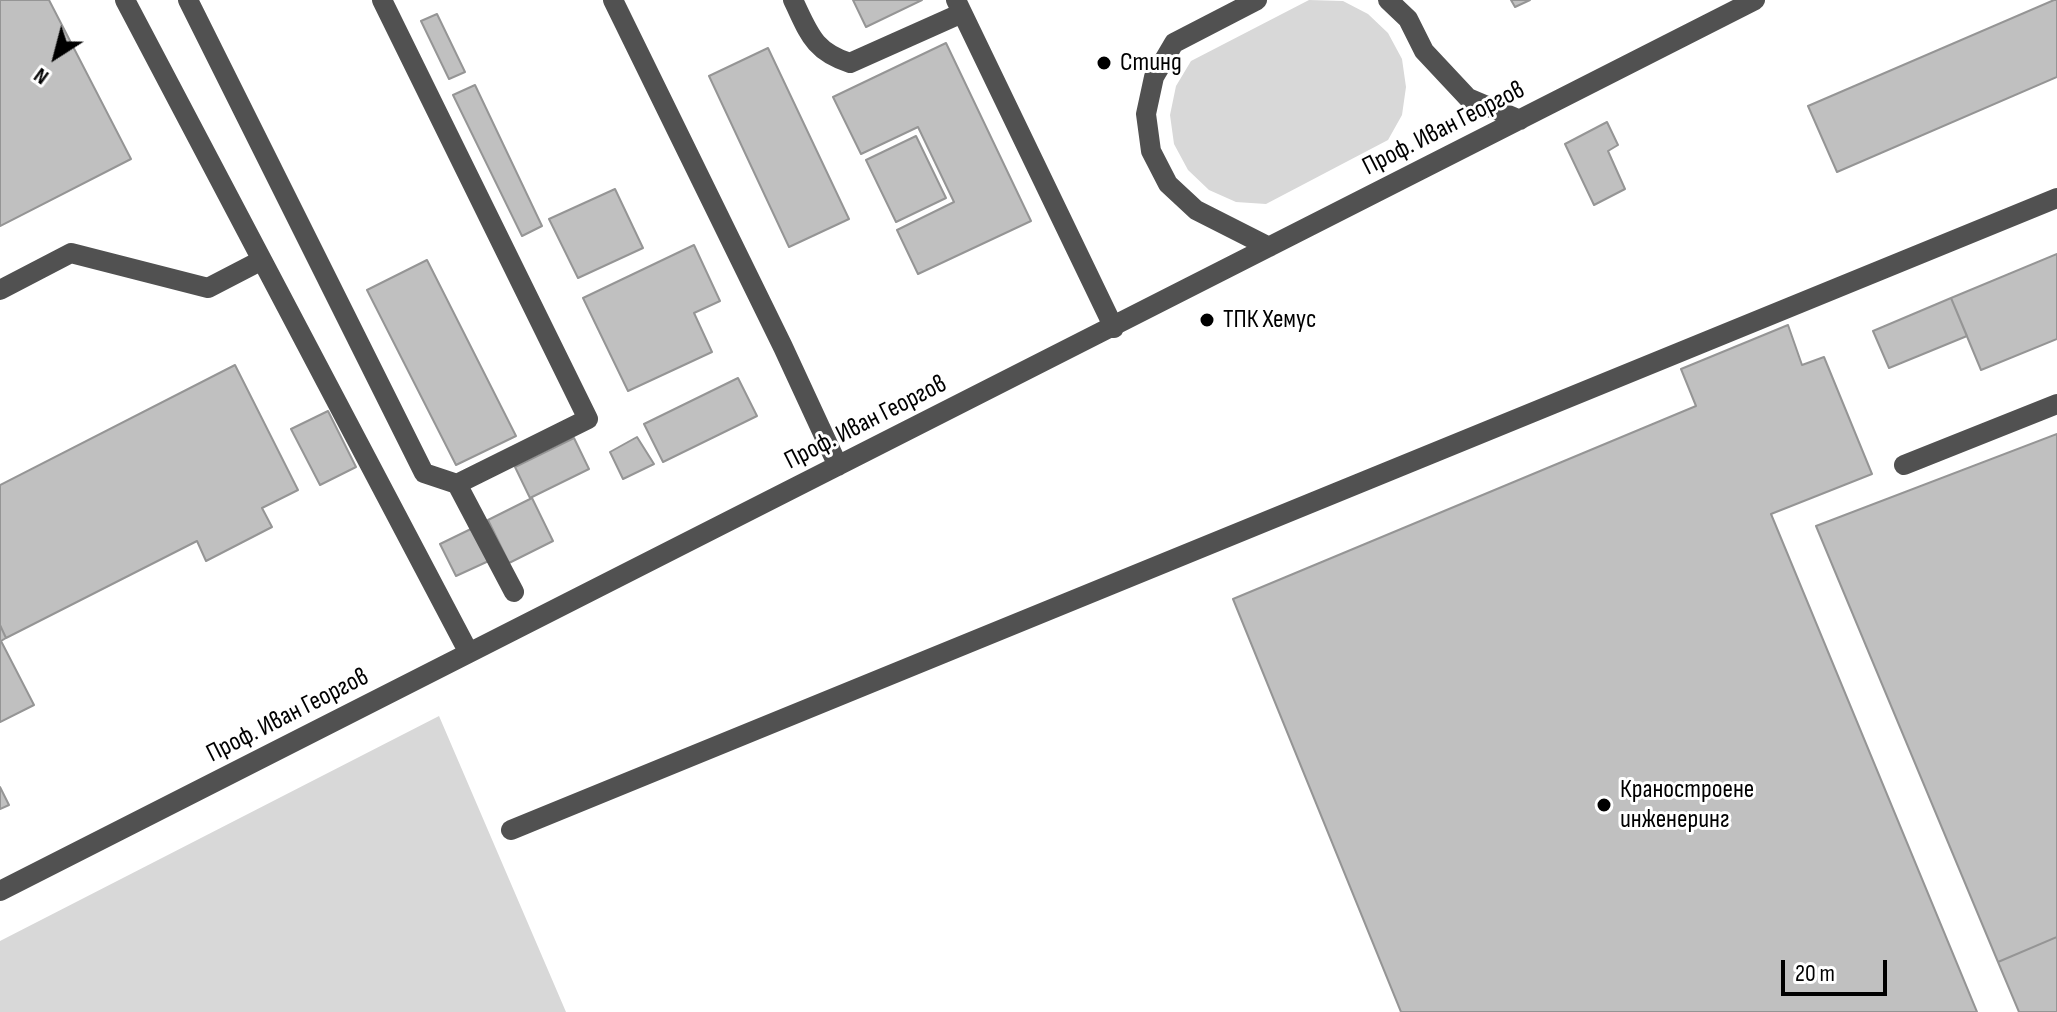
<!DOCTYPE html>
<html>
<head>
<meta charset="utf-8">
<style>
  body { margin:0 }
  #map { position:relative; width:2057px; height:1012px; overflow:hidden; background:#fff; font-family:"Sofia Sans Condensed",sans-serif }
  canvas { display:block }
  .north { position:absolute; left:16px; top:16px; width:80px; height:80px; -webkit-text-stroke:6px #fff; paint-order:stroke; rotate:216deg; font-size:22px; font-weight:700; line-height:32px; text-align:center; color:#000 }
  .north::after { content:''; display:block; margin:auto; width:28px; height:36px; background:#000; clip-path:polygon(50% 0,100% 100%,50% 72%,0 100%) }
  .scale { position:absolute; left:1781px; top:960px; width:106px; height:36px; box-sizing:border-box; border:4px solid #000; border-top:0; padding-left:10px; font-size:24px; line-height:28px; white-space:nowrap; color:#000; -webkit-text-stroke:6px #fff; paint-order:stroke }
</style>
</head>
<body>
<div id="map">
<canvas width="2057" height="1012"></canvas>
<div class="north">N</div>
<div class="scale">20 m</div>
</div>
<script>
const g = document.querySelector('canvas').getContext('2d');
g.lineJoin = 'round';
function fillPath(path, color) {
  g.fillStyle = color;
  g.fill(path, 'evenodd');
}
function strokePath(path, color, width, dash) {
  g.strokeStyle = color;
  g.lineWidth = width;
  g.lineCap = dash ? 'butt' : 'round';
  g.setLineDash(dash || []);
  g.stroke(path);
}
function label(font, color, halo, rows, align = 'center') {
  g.font = font + ' "Sofia Sans Condensed",sans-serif';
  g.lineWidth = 6;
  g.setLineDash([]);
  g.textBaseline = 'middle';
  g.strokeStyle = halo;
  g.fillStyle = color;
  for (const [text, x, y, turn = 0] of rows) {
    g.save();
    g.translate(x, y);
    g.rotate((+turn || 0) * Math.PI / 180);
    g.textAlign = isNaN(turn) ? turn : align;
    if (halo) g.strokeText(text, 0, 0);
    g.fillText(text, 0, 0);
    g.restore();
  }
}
fillPath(new Path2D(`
  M1309 0 1343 1 1368 14 1388 33 1402 59 1406 87 1402 115 1388 140 1266 204 1236 202 1209 190 1188 170 1174 144 1170 115 1176 86 1191 61Z
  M439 716 566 1012H0V941Z`), '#d8d8d8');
const building = new Path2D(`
  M0 0H49L131 159 0 226Z
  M853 0H922L866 27Z
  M1511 0H1530L1515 7Z
  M2054 0H2057V77L1837 172 1808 106Z
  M437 14 465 72 449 79 421 21Z
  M946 43 1031 221 918 274 897 230 954 202 918 127 861 154 833 97Z
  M768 48 849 219 789 247 709 76Z
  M475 85 542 226 522 236 453 95Z
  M1607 122 1618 145 1608 151 1625 189 1594 205 1565 144Z
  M916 136 946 198 896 222 866 160Z
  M615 189 643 248 578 278 549 219Z
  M694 245 720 301 694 313 712 352 628 391 583 298Z
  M2057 254V339L1981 370 1951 298Z
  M427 260 516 436 456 465 367 290Z
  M1951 298 1967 336 1889 368 1873 331Z
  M1788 325 1802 365 1824 357 1872 474 1771 514 1977 1012H1401L1233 599 1696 406 1681 369Z
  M235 365 298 490 262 508 272 527 206 561 197 541 6 638 0 625V485Z
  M738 378 757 416 663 462 644 424Z
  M328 411 356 467 320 485 291 429Z
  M2057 434V937L1998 962 1816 526Z
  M637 437 654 464 623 479 610 452Z
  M574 438 589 469 530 498 515 467Z
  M532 498 553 541 509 563 488 520Z
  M477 526 493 559 456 576 440 544Z
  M0 625 6 638 1 641 34 705 0 722Z
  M0 787 9 805 0 809Z
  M2057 937V1012H2019L1998 962Z`);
fillPath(building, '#c0c0c0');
strokePath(building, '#959595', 2);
strokePath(new Path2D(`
  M125 0 469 653
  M188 0 424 473 457 484 588 419 382 0
  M613 0 783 347 838 466
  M793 0C809 33 813 51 850 63L962 13
  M956 0 1114 328
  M1257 0 1174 43 1154 77 1146 114 1151 151 1168 184 1196 210 1269 247
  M1388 0 1408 19 1424 51 1468 98 1520 120
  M0 290 71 253 208 288 262 260
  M1904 465 2057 404
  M457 484 514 592
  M511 830 2057 198
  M0 891 1755 0`), '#515151', 20);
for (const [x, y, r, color] of [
  [1104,63,8,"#000"],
  [1207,320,8,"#000"],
  [1604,805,8,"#000"]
]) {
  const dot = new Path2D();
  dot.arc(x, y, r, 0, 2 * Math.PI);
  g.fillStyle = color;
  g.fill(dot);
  strokePath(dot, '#fff', 3);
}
label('26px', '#000', '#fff', [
  ["Стинд",1120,63],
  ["ТПК Хемус",1223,320],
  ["Краностроене",1620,790],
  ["инженеринг",1620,820]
], 'left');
label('26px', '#000', '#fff', [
  ["Проф. Иван Георгов",1444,129,-27],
  ["Проф. Иван Георгов",866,423,-27],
  ["Проф. Иван Георгов",288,716,-27]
]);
</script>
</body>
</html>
